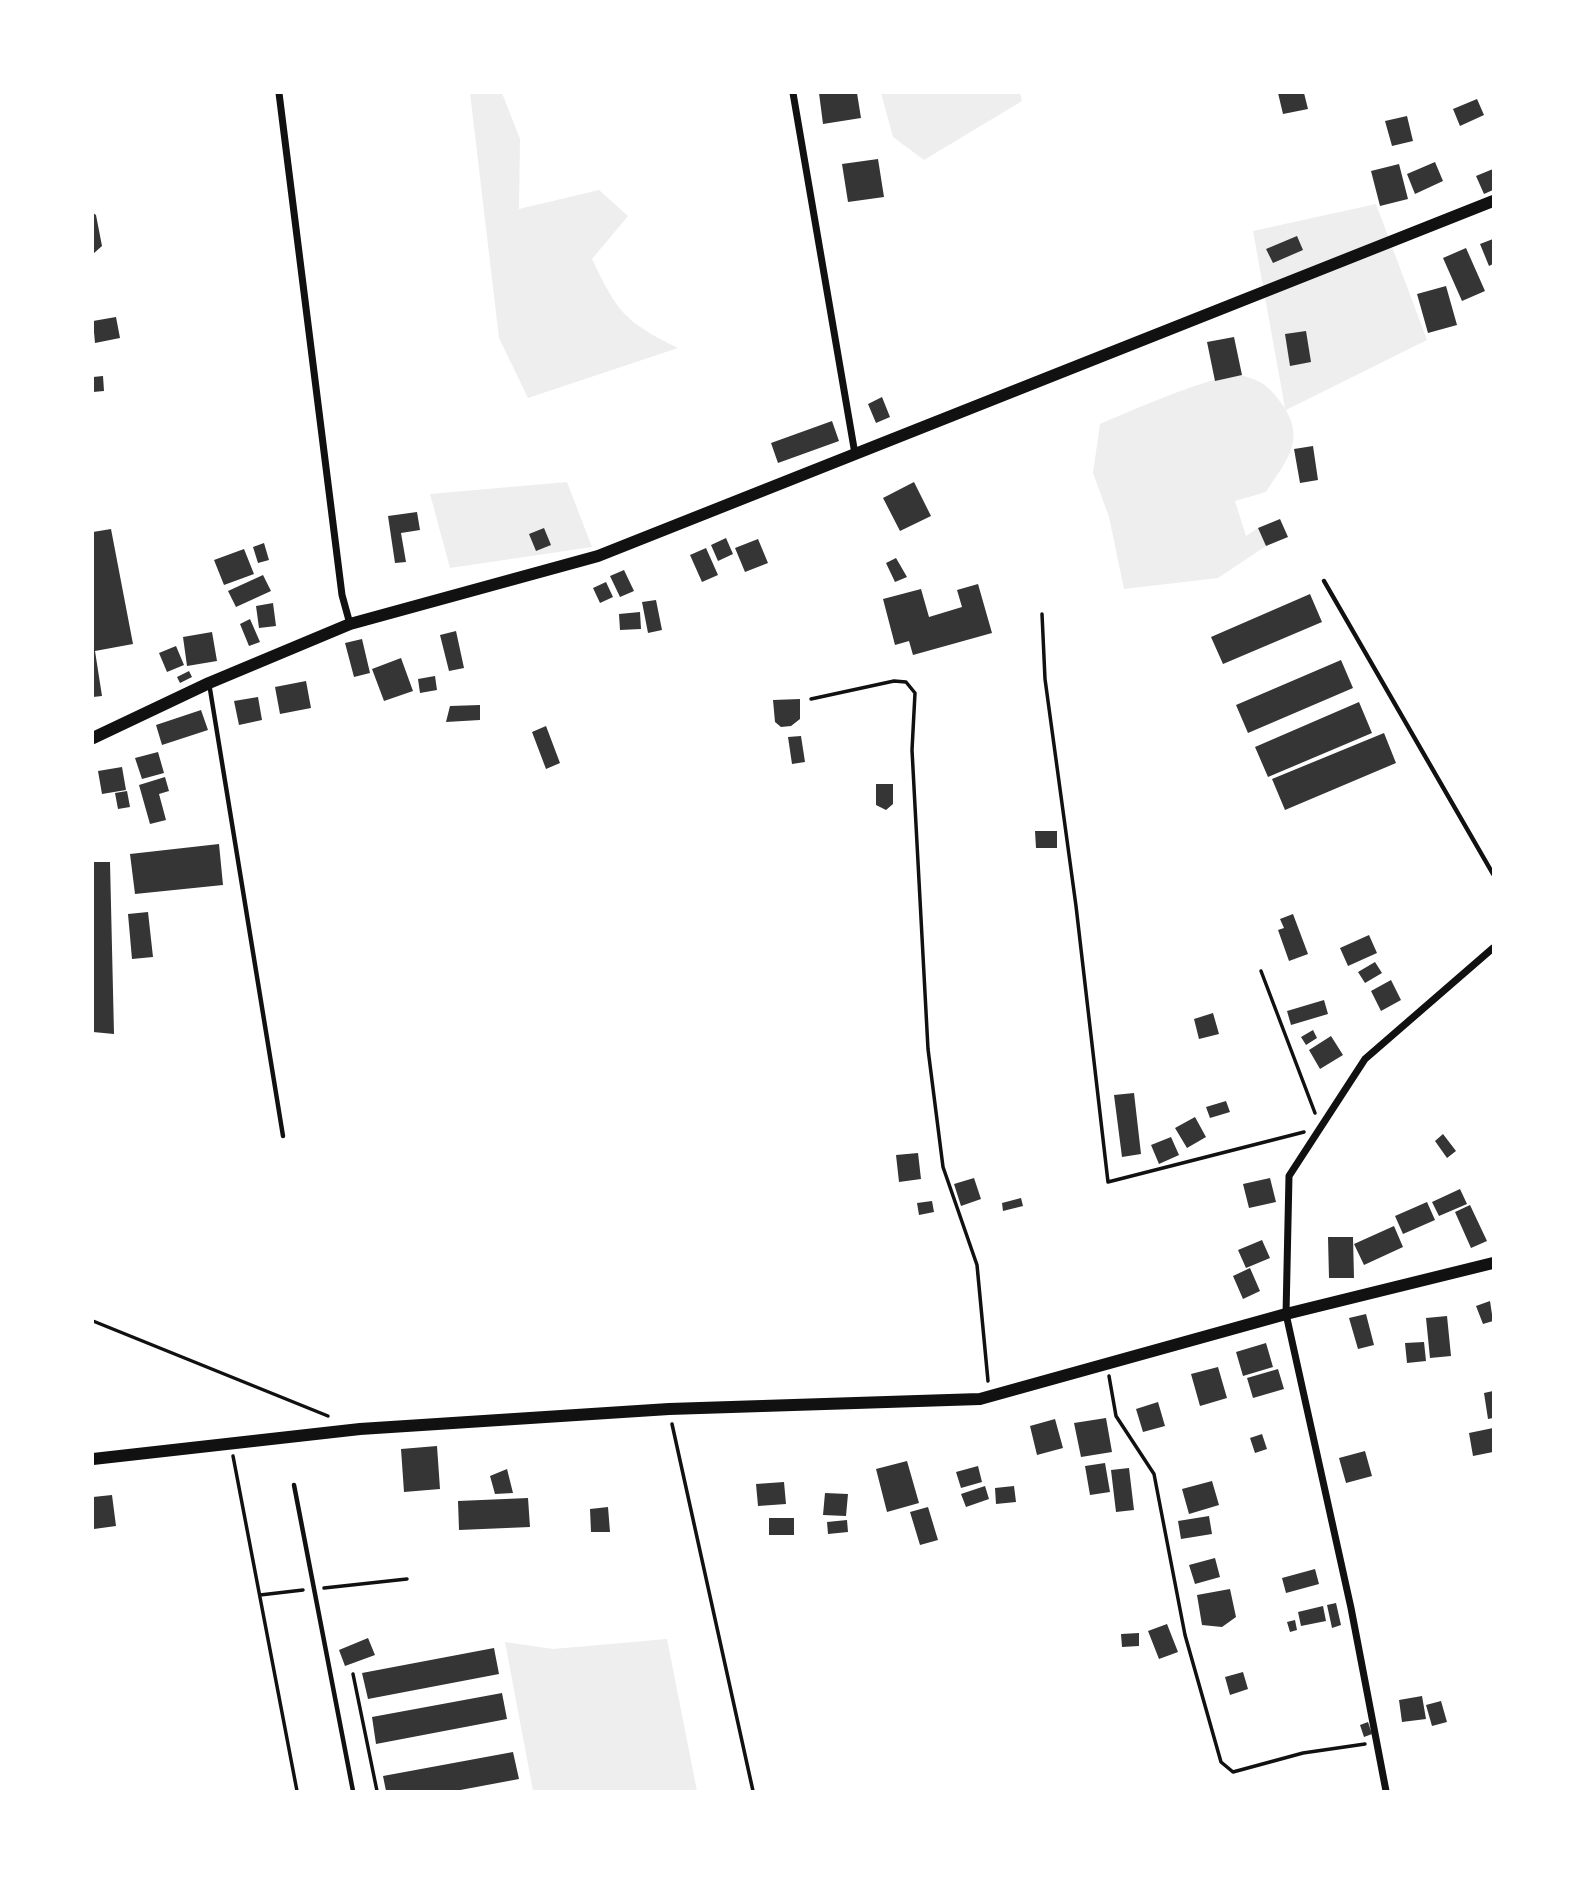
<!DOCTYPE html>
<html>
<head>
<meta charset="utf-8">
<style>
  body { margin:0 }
  #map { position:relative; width:1586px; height:1884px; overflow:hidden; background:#fff; font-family:"Titillium Web",sans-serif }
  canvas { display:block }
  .frame { position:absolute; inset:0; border:94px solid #fff; pointer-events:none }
</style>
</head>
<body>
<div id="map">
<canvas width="1586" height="1884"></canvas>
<div class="frame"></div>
</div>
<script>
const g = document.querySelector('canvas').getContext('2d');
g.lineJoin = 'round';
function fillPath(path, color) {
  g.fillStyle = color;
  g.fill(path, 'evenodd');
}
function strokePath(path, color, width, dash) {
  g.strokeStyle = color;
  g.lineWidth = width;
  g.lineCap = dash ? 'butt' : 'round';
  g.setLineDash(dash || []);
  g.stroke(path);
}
fillPath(new Path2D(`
  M470 93H502L520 139 519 209 599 190 628 216 592 259C618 313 624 321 678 348L528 398 499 338Z
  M881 93H1020L1022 101 924 160 893 137Z
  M1376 204 1427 340 1286 410C1305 444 1284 463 1266 492L1235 501 1246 536 1258 528 1266 546 1218 578 1124 589 1109 517 1093 473 1100 424C1127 413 1220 371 1244 376 1267 382 1272 391 1285 408L1253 231Z
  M567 482 592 547 450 568 430 494Z
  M667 1639 697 1791H533L505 1642 553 1649Z`), '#eee');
fillPath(new Path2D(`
  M819 93H857L861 118 823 124Z
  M1278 93H1304L1308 109 1283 114Z
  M1477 99 1484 115 1460 126 1453 109Z
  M1407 116 1413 141 1392 146 1385 121Z
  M878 159 884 197 848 202 842 164Z
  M1435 162 1443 181 1415 194 1407 174Z
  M1399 164 1408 199 1380 206 1371 171Z
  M1493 169V190L1484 194 1476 176Z
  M93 213 96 215 102 246 93 254Z
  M1297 236 1303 250 1273 263 1266 249Z
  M1493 239V264L1489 266 1480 244Z
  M1466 248 1485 291 1462 301 1443 258Z
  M1446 286 1457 325 1428 333 1417 294Z
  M116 317 120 338 95 343 93 321Z
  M1306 331 1311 362 1290 366 1285 334Z
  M1234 337 1242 375 1215 381 1207 342Z
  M103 376 104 391 93 392V377Z
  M882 397 890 417 876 423 868 404Z
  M832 421 839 441 778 463 771 443Z
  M1313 446 1318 480 1300 483 1294 449Z
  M914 482 931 516 900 531 883 498Z
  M417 512 420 530 401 533 406 562 395 563 388 516Z
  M1280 519 1288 537 1266 546 1258 528Z
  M544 528 551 545 536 551 529 534Z
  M111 529 133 644 95 651 102 696 93 697V532Z
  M726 538 733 554 718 561 711 545Z
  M758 539 768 563 745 572 735 548Z
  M264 543 269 560 258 563 253 547Z
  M706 548 718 575 702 582 690 555Z
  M244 549 254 574 224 585 214 560Z
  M896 558 907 577 895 582 886 563Z
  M624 570 634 591 620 597 610 576Z
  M263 575 271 591 236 607 228 591Z
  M606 582 613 597 600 603 593 588Z
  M978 584 992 633 913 655 909 641 895 645 883 599 921 589 929 617 962 607 957 590Z
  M1310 594 1322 622 1223 664 1211 637Z
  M656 600 662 630 648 633 642 602Z
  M273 603 276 626 259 628 256 606Z
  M640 612 641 629 620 630 619 614Z
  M250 619 260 642 249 646 240 624Z
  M456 631 464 668 449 671 440 635Z
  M212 632 217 661 187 666 183 637Z
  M362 639 370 673 354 677 345 643Z
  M176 646 184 665 167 672 159 653Z
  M401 658 413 691 384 701 372 669Z
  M1341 660 1353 688 1248 733 1236 705Z
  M189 671 192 677 180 683 177 677Z
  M435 676 437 690 420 693 418 679Z
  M306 681 311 708 280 714 275 687Z
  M258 697 262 720 239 725 234 701Z
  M800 699V719L791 726 781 727 775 722 773 700Z
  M1359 702 1372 733 1268 777 1255 747Z
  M480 705V720L446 722 450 706Z
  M201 710 208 730 162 745 156 725Z
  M546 726 560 763 546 769 532 732Z
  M1384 733 1396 763 1285 810 1272 779Z
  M801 736 805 762 792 764 788 737Z
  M158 752 164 773 142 779 135 758Z
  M122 767 126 790 102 794 98 771Z
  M165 777 169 791 159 794 166 820 150 824 139 785Z
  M876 784H893V804L886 810 876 805Z
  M127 791 130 807 118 809 115 793Z
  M1035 831H1057V848H1036Z
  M219 844 223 885 135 894 130 854Z
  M93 862H110L114 1034 93 1032Z
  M148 912 153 957 132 959 128 914Z
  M1293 914 1308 954 1289 961 1278 930 1284 928 1280 919Z
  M1369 935 1377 953 1348 966 1340 948Z
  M1375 962 1382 973 1365 983 1358 972Z
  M1391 980 1401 1000 1381 1011 1371 991Z
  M1324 1000 1328 1014 1291 1025 1287 1011Z
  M1213 1013 1219 1034 1199 1039 1194 1019Z
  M1313 1030 1317 1038 1306 1045 1301 1037Z
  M1331 1036 1343 1055 1320 1069 1309 1050Z
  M1134 1093 1141 1154 1122 1157 1114 1095Z
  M1226 1101 1230 1112 1210 1118 1206 1107Z
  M1195 1117 1206 1137 1187 1148 1175 1128Z
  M1443 1134 1456 1151 1447 1158 1435 1141Z
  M1171 1137 1179 1155 1159 1164 1151 1145Z
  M918 1153 921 1179 899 1182 896 1155Z
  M974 1178 981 1199 961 1206 954 1184Z
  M1270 1178 1276 1202 1249 1208 1243 1184Z
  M1460 1189 1467 1204 1439 1216 1432 1202Z
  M1021 1198 1023 1206 1003 1211 1002 1203Z
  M932 1201 934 1212 919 1215 917 1203Z
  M1427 1202 1435 1220 1403 1234 1395 1216Z
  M1470 1205 1487 1241 1471 1248 1455 1212Z
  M1394 1226 1403 1247 1364 1265 1354 1244Z
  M1328 1237H1353L1354 1278H1329Z
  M1262 1240 1270 1258 1246 1268 1238 1250Z
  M1250 1268 1260 1291 1243 1299 1233 1276Z
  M1490 1301 1493 1321 1483 1324 1476 1306Z
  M1366 1314 1374 1345 1358 1349 1349 1318Z
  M1447 1316 1451 1356 1430 1358 1426 1318Z
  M1424 1342 1426 1361 1407 1363 1405 1343Z
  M1266 1343 1273 1367 1243 1376 1236 1352Z
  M1218 1367 1227 1398 1200 1406 1191 1374Z
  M1278 1369 1284 1389 1253 1398 1247 1378Z
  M1493 1391V1418L1488 1419 1484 1393Z
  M1158 1402 1165 1426 1143 1432 1136 1409Z
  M1106 1418 1112 1452 1081 1457 1074 1423Z
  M1055 1419 1063 1448 1037 1455 1030 1426Z
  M1493 1428V1452L1473 1456 1469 1433Z
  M1262 1434 1267 1449 1255 1453 1250 1438Z
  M437 1446 440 1489 404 1492 401 1449Z
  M1365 1451 1372 1476 1346 1483 1339 1458Z
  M907 1461 919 1503 887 1512 876 1469Z
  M1105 1463 1110 1492 1090 1495 1085 1466Z
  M978 1466 982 1482 961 1488 956 1472Z
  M1129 1468 1134 1510 1116 1512 1111 1470Z
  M507 1469 513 1493 495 1494 490 1476Z
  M1212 1481 1219 1505 1189 1514 1182 1489Z
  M784 1482 786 1504 758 1506 756 1484Z
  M985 1486 989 1499 966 1507 961 1494Z
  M1014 1486 1016 1502 996 1504 995 1488Z
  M825 1493 848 1494 846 1516 823 1515Z
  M112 1495 116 1526 94 1529 93 1497Z
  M528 1498 530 1527 459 1530 458 1501Z
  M608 1507 610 1532H591L590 1509Z
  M928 1507 938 1540 920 1545 910 1512Z
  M1209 1516 1212 1534 1181 1539 1178 1521Z
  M769 1518H794V1535H769Z
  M847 1520 848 1532 828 1534 827 1522Z
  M1215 1558 1220 1577 1195 1584 1189 1565Z
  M1315 1569 1319 1584 1286 1593 1282 1578Z
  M1230 1589 1236 1617 1222 1627 1202 1625 1197 1595Z
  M1336 1603 1341 1625 1332 1628 1327 1605Z
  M1323 1606 1326 1621 1301 1626 1298 1612Z
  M1295 1620 1297 1630 1290 1632 1287 1622Z
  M1167 1624 1178 1652 1159 1659 1148 1631Z
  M1139 1633V1646L1122 1647 1121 1634Z
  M368 1638 375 1655 345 1666 339 1650Z
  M494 1648 499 1674 368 1699 362 1673Z
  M1243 1672 1248 1689 1230 1695 1225 1677Z
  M502 1693 507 1719 376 1744 372 1717Z
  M1422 1696 1426 1719 1402 1722 1399 1700Z
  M1441 1701 1447 1722 1432 1726 1426 1705Z
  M1368 1722 1372 1734 1364 1737 1360 1725Z
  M513 1752 519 1779 455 1791H386L383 1776Z`), '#353535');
strokePath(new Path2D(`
  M1042 614 1045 679 1076 906 1108 1182 1304 1132
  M811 699 894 681 906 682 915 693 912 750 928 1049 943 1167 977 1265 988 1381
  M1261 971 1315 1113
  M93 1321 328 1416
  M1109 1376 1116 1416 1154 1474 1185 1635 1221 1762 1233 1772 1303 1753 1365 1744
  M672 1424 753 1791
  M233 1456 297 1791
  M324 1588 407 1579
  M260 1595 303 1590
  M353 1674 377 1791`), '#111', 3.5);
strokePath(new Path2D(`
  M1324 581 1493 874
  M209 683 283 1136
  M294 1485 353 1791`), '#111', 4.5);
strokePath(new Path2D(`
  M279 93 342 595 350 624
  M793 93 855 454
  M1386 1791 1351 1608 1286 1314 1289 1176 1365 1059 1493 948`), '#111', 7);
strokePath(new Path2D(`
  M93 738 209 683 350 624 598 556 1493 201
  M93 1459 360 1429 669 1409 980 1399 1286 1314 1493 1263`), '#111', 12);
</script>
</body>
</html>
